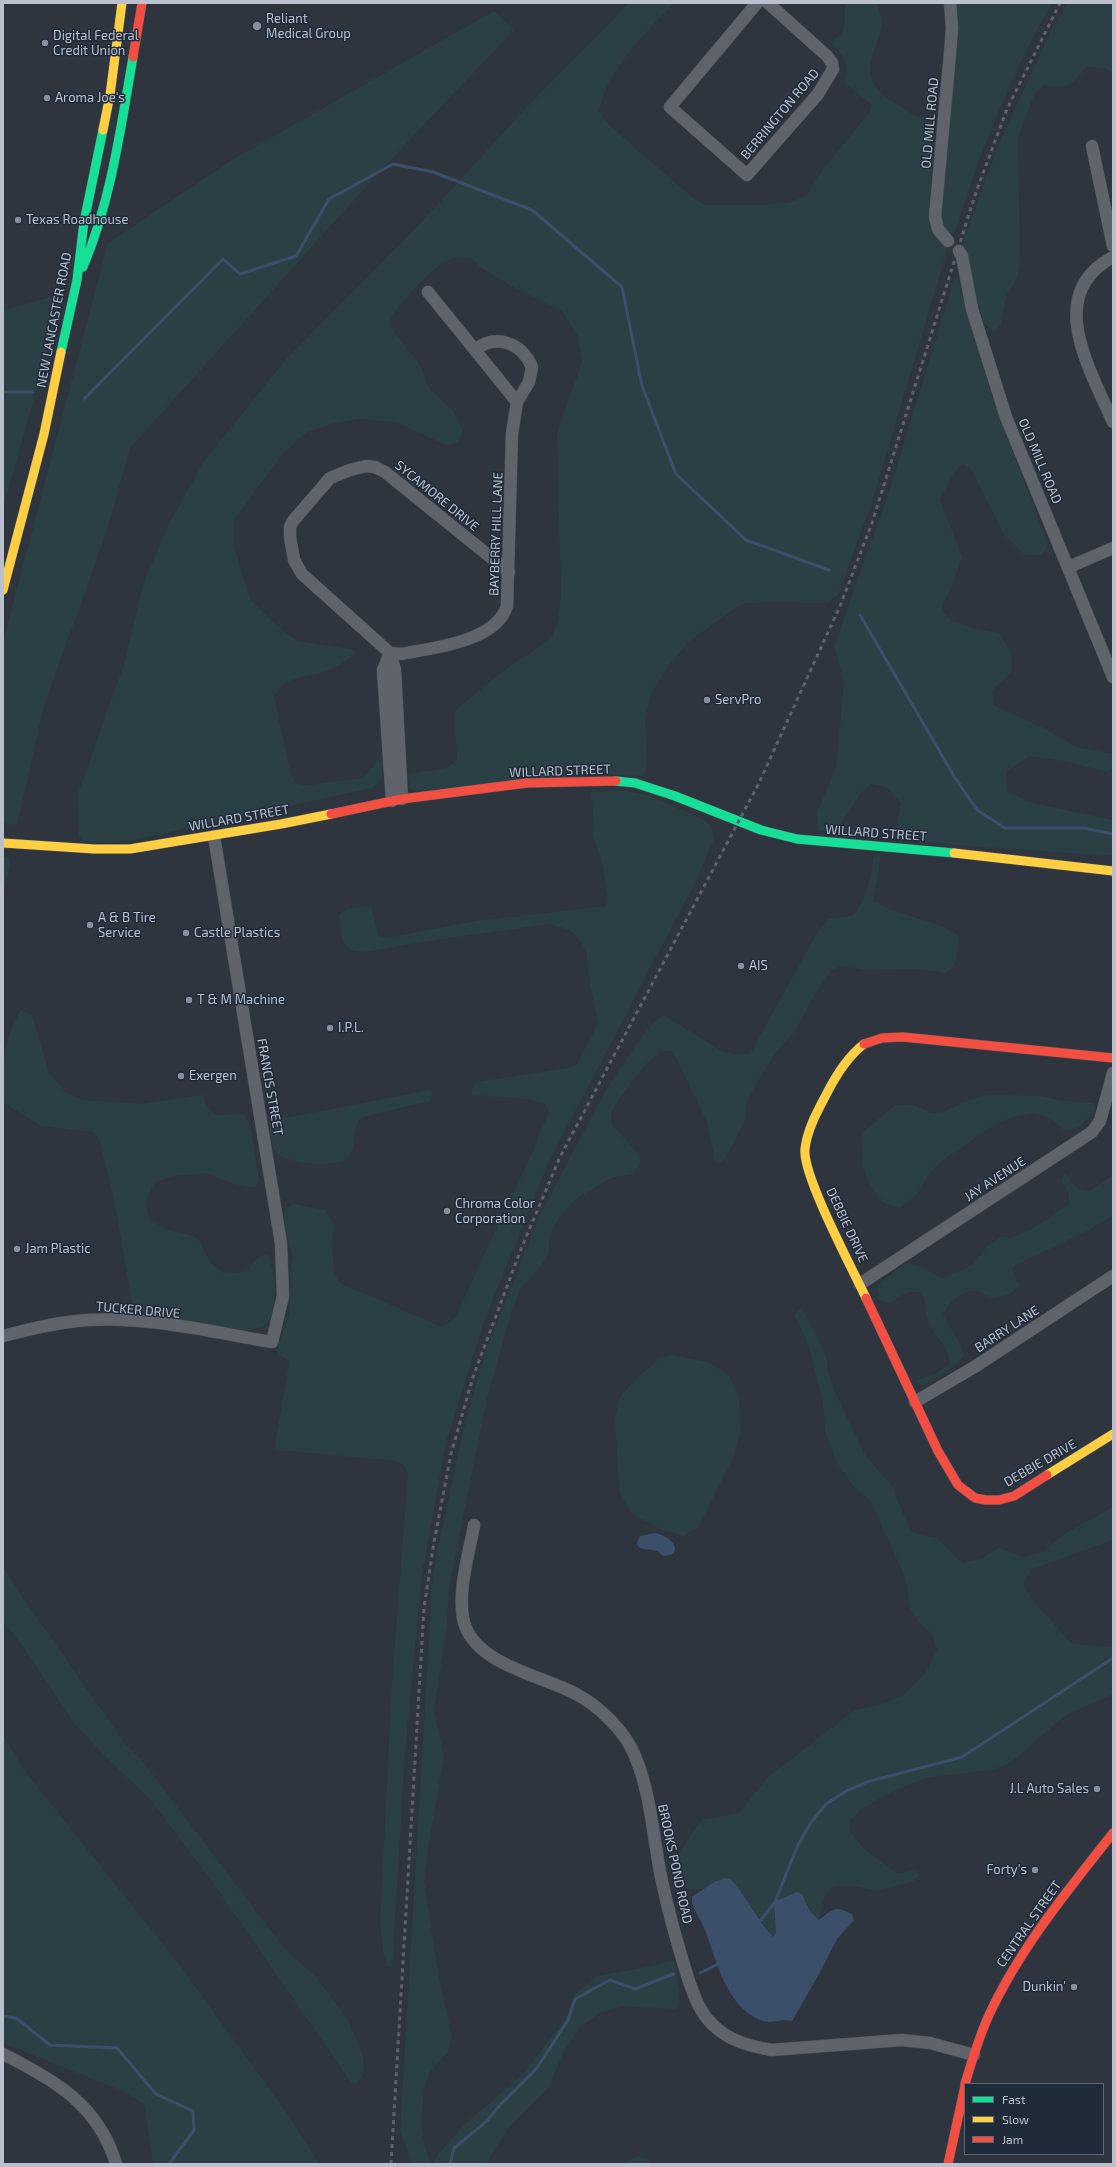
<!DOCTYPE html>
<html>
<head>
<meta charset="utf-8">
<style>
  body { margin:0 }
  #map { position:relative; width:1116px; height:2167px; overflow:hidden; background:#2e353e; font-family:"Exo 2",sans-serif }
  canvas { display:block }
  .frame { position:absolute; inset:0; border:4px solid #bac1cd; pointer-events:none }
  .legend { position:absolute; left:964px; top:2083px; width:140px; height:72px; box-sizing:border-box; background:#202b3a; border:1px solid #5e6775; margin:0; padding:5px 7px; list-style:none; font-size:12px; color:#bac1cd }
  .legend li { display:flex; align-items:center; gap:8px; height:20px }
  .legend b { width:20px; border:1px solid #5e6775 }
</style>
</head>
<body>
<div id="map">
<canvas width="1116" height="2167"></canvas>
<div class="frame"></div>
<ul class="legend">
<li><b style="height:5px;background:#16e098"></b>Fast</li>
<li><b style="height:5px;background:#ffcf43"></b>Slow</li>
<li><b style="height:5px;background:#f24e42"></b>Jam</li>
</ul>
</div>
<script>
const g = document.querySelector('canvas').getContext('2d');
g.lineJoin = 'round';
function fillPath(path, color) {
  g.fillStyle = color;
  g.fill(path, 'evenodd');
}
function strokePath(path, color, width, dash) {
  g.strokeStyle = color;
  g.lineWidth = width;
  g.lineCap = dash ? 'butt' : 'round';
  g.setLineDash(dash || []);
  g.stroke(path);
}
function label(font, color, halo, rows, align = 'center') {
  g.font = font + ' "Exo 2",sans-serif';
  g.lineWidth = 3;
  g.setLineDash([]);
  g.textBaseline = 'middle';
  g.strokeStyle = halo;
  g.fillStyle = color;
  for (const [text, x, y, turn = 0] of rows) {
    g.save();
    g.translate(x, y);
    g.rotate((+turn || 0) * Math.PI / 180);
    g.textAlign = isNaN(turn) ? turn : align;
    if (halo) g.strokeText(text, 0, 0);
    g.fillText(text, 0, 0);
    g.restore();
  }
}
fillPath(new Path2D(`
  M629 3H674C644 35 608 67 599 112L609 125 693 198 706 205H757L789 203 806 196 825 167 870 112 872 105 844 82C851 63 844 55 830 42L841 35 845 24V3H875C898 36 849 62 882 94 885 96 914 115 916 116 923 118 929 115 936 120L928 217 930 227 947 248 946 254 873 499 838 595 827 603 767 602 741 604 688 642 670 664 652 692 645 719 647 765 644 776 598 774 416 791 410 788 407 777C422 766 444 776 457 760L454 715 457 709 503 671 551 639 558 622 561 595 557 434 582 362 578 336 562 311 515 288 482 268 471 258C466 258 458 257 452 259 429 267 404 301 389 319L390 327 420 365 429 388 453 411 463 430 458 443 446 445 396 422 359 419 331 424 307 432 285 451 233 521V543L250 599 275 624 297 641 350 649 356 652C345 663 331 671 316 674 296 679 287 677 274 696L290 771 294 782 302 786 363 778 374 766 378 758 383 765 381 780 372 788 133 840 98 843 82 841 78 833 79 791 124 665 143 585 169 524 204 461 288 357 417 227 528 106Z
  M954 3H1052C1010 76 980 152 955 232L950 235 945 230 940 221Z
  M1068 3H1113V73L1104 68 1086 67C1071 86 1068 89 1044 85L1035 93 1018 137 1020 263 1017 278 1006 297 1001 324 994 333 983 321 965 255 961 247 1000 141 1050 33Z
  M494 11 514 30 382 169 130 448 106 534 45 702 17 825 3 823V642L108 243 237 157Z
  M956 275 992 397 1048 545 1042 555H1025L1004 534 971 469 962 464 954 473 940 499 962 557 954 581 941 609 952 621 972 628 999 633 1011 652 1012 672 992 690 993 705 1048 730 1076 747 1112 754 1113 768 1108 772 1065 761 1029 756 1006 772 1008 791 1028 802 1113 820V856L900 841 896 832 901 803 887 787 872 784 861 793 838 828 819 832 817 812 836 768 844 683 834 646 887 498Z
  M59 295V309L3 508V310Z
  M626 791 648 795 706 821 712 829 714 839 695 883 549 1161 484 1321 446 1443 422 1574 405 1752 392 1968 388 1966 384 1956 380 1924 392 1683 408 1473 404 1465 396 1461 277 1450 275 1444 289 1364 286 1358 277 1355V1349L289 1316 291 1286 292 1255 285 1226V1209L293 1204 325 1210 334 1224 332 1243 334 1272 340 1283 442 1327 455 1318 533 1151 549 1112 545 1104 529 1099 472 1095V1088L477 1082 567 1068 577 1064 598 1023 590 983 586 950 575 934 564 928 549 924 441 939 364 952 350 950 342 940 339 915 347 909 371 907 379 936 386 938 476 921 606 906 608 899 602 861 592 832 593 812 591 792Z
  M881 855 873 901C899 917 933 918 959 936L956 963 946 973 915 969 864 970 841 966 831 971 814 996 795 1031 777 1051 756 1084 745 1106 746 1119 726 1157 719 1164 715 1161 707 1122 677 1059 672 1051H661L647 1063 618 1100 611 1113 612 1125 636 1151 641 1162 632 1174 611 1178 577 1198 561 1215 549 1236V1253L540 1267 521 1288 512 1309 487 1399 472 1472 449 1589 447 1625 434 1711 444 1757 429 1843 424 1881 438 1972 452 2038 448 2052 430 2072 424 2089 421 2121 424 2144 431 2164H413L400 2132 433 1572 462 1436 484 1356 540 1215 605 1091 639 1040 656 1020 664 1015 721 1051 734 1054H750L817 933 829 919 854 915C866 898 872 878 873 857Z
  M3 857 8 858 11 864 3 896Z
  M21 1010 32 1015 49 1073 65 1091 82 1100 141 1104 203 1095 207 1106 216 1115 244 1114 251 1128 259 1180 255 1188 234 1184 206 1173 174 1176 154 1183 146 1201 149 1219 166 1229 193 1236 201 1242 205 1253 212 1264 223 1273 246 1272 258 1257 268 1254C274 1269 279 1310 268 1322 262 1328 252 1330 245 1331L140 1313 133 1308 114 1199 99 1139 93 1132 41 1126 3 1102C3 1067 2 1040 21 1010Z
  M430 1090 433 1094 430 1101 362 1117C350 1127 359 1149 346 1159 334 1168 284 1164 275 1151 269 1142 270 1131 270 1121Z
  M985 1095 1041 1096 1063 1101 1092 1103 1096 1107C1088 1120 1081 1129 1065 1131L1050 1118 1035 1113 1012 1117 993 1126 943 1160 929 1173 917 1195 899 1208 884 1203 871 1186 863 1167 861 1134 894 1106 912 1104 931 1113 944 1112 964 1102Z
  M1065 1173 1078 1189 1089 1191 1113 1175V1215L1089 1230 1014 1266 1012 1271 1020 1286C1013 1292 1004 1297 994 1298 989 1298 983 1292 977 1291 964 1287 947 1304 943 1315L962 1347 964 1356 956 1365 925 1385 917 1384 916 1381 936 1373 949 1364C951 1349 936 1338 930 1325 924 1314 927 1303 922 1292H908L889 1303 879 1300 877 1286 906 1263 922 1267 942 1279 974 1264 987 1246 1001 1237 1012 1238 1033 1228 1069 1204V1194L1061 1181Z
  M799 1309 806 1315 819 1341 827 1360 828 1372 836 1394 865 1455 892 1486 910 1531 921 1535 936 1538 963 1563 980 1559 999 1548 1022 1557 1043 1552 1063 1535 1113 1507V1540L1032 1569 1023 1584 1034 1602 1072 1644 1113 1647V1694L1066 1715 1010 1763 992 1770 929 1777 894 1791 861 1809 850 1821V1831L862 1847 898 1874 912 1870 920 1874 914 1881 877 1891 856 1886H834L825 1895 819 1920 810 1911 806 1899 774 1902 776 1932 773 1937C757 1919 747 1897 731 1879L714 1882 702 1889H687C684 1886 680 1883 678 1880 668 1863 693 1832 702 1820L739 1813 768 1777 855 1710 875 1706 903 1696 926 1673 937 1650 932 1634 918 1621 910 1608 906 1580 872 1503 855 1488 836 1461 825 1431 823 1403 812 1358 805 1337 794 1315Z
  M672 1355 711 1363 729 1376 739 1398 741 1431 732 1459 698 1528 684 1536 662 1530 631 1513 620 1493 618 1470 615 1419 620 1397 637 1378 660 1358Z
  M3 1566 19 1592 126 1745 144 1763 268 1927 286 1950 316 1977 348 2020 363 2056 364 2072 356 2085 351 2082 216 1887 151 1800 106 1757 75 1724 25 1649 3 1621Z
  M3 1735 24 1770 178 1963 291 2119 319 2164H153L144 2104 123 2091 3 2043Z
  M674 1960 680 1998 676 2009 622 2006 600 2013 580 2027 565 2049 549 2087 508 2128 486 2164H434L436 2157 464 2125 524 2073 565 2019 573 2004 575 1994 597 1976 653 1966Z
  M638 2156 649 2160V2164H623Z`), '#2b4044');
fillPath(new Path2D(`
  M655 1533C663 1535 674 1539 675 1549L673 1554 664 1556C661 1555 659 1552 656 1551 649 1548 630 1552 640 1536Z
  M726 1878 731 1879C747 1897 756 1919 773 1937L776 1932 774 1902 797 1892 802 1894 810 1911 819 1920C834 1909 834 1905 852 1914L854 1920 837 1939 819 1974 792 2021C776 2018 770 2027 754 2017 724 2000 716 1957 704 1928 700 1917 691 1908 692 1897L714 1882Z`), '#3c4f6a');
strokePath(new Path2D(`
  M3 392H33
  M84 399 223 259 240 274 296 256 329 199 393 164 433 172 532 210 622 287 642 386 676 474 746 540 829 570
  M860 615 954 776 977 810 1005 828H1083L1113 834
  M757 1925 775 1902 797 1847 810 1824 826 1804 848 1790 867 1782 962 1757 1113 1658
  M700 1973 720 1963
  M3 2016 16 2018 50 2045 117 2048 156 2094 193 2111 194 2130 169 2164
  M450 2164 454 2148 487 2121 499 2106 537 2068 568 2020 575 1999 610 1980 635 1989 673 1974`), '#3c4f6a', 3);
const street = new Path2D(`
  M757 3 670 107 747 175 818 94 833 69 832 63 827 56 768 3
  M1092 146 1113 246
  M948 241 938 229 935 217 950 53 952 28 950 3
  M959 251 962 256 972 309 1006 417 1113 677
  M1113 257C1043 294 1091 371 1113 422
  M428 292 517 402
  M1069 567 1113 548
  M390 653 401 654C432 648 496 642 507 606L512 434 517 402 529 382 532 367C522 343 496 333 475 350
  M390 653 383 670 392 801
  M402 799 395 670 390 653 302 574 294 560 290 537V527L293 521 330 478 350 470 366 466 375 467 385 472 509 572
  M860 1284 1092 1132 1100 1121 1113 1073
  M3 1336C30 1329 58 1322 87 1320 148 1316 212 1332 272 1342L283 1296 281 1243 214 836
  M915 1402 976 1366 1113 1276
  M474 1525C469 1554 458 1588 463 1618 471 1664 541 1675 576 1694 599 1706 625 1731 635 1756 651 1794 653 1837 661 1877 668 1910 677 1943 687 1975 693 1993 699 2012 713 2025 729 2041 750 2046 771 2050L902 2040 930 2043 974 2055
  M3 2054C53 2079 99 2105 116 2164`);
const fast = new Path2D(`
  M83 267C111 201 121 127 133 57
  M61 352 77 280 84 222 103 130
  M616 781 635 783 675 796 761 830 797 839 954 853`);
const slow = new Path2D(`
  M103 130 110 95 122 3
  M3 590 44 434 61 352
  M3 843 94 849H130L281 824 331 814
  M954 853 1113 871
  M864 1044C847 1057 835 1077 826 1095 817 1112 807 1130 805 1149 802 1175 853 1270 866 1298
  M1047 1475 1113 1434`);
const jam = new Path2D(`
  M133 57 142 3
  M331 814 402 799 527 783 616 781
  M864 1044 882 1038 903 1037 1113 1058
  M866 1298 938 1451 958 1485 975 1498 986 1500H999L1014 1496 1047 1475
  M965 2084C972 2060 979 2037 989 2015 1020 1948 1068 1890 1113 1833
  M948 2164 965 2086`);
strokePath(street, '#4d5158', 13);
strokePath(fast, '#4d5158', 10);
strokePath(slow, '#4d5158', 10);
strokePath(jam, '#4d5158', 10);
strokePath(street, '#5f636b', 12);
strokePath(fast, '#16e098', 9);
strokePath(slow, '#ffcf43', 9);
strokePath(jam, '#f24e42', 9);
strokePath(new Path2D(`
  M391 2164 424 1608 434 1542 451 1454 473 1377 521 1249 560 1157 759 783 840 606 872 523 975 195 1007 109 1060 3`), '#5d626a', 3, [4, 4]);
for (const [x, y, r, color] of [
  [257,26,5,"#89909b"],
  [45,43,4,"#89909b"],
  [47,98,4,"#89909b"],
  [18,220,4,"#89909b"],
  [707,700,4,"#89909b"],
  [90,925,4,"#89909b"],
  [186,933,4,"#89909b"],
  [741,966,4,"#89909b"],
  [189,1000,4,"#89909b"],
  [330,1028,4,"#89909b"],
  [181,1076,4,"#89909b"],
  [447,1211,4,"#89909b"],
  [17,1249,4,"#89909b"],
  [1097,1789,4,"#89909b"],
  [1035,1870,4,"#89909b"],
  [1074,1987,4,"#89909b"]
]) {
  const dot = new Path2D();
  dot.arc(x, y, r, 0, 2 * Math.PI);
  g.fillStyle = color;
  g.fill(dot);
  strokePath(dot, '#202b3a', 1.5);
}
label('13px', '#bac1cd', '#202b3a', [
  ["Reliant",266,19],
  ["Medical Group",266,34],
  ["Digital Federal",53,36],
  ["Credit Union",53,51],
  ["Aroma Joe's",55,98],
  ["Texas Roadhouse",26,220],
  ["ServPro",715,700],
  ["A & B Tire",98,918],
  ["Service",98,933],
  ["Castle Plastics",194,933],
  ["AIS",749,966],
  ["T & M Machine",197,1000],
  ["I.P.L.",338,1028],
  ["Exergen",189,1076],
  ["Chroma Color",455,1204],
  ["Corporation",455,1219],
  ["Jam Plastic",25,1249],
  ["J.L Auto Sales",1089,1789,"right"],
  ["Forty's",1027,1870,"right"],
  ["Dunkin'",1066,1987,"right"]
], 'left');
label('13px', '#bac1cd', '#202b3a', [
  ["BERRINGTON ROAD",780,114,-50],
  ["OLD MILL ROAD",930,123,-85],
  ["NEW LANCASTER ROAD",54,320,-79],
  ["OLD MILL ROAD",1040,461,67],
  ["SYCAMORE DRIVE",437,496,39],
  ["BAYBERRY HILL LANE",496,534,-88],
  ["WILLARD STREET",560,771,-2],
  ["WILLARD STREET",239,818,-10],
  ["WILLARD STREET",876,833,4],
  ["FRANCIS STREET",270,1087,80],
  ["JAY AVENUE",995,1179,-33],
  ["DEBBIE DRIVE",847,1225,65],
  ["TUCKER DRIVE",138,1310,5],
  ["BARRY LANE",1007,1329,-33],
  ["DEBBIE DRIVE",1040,1463,-30],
  ["BROOKS POND ROAD",675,1864,78],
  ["CENTRAL STREET",1029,1924,-55]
]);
</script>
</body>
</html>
